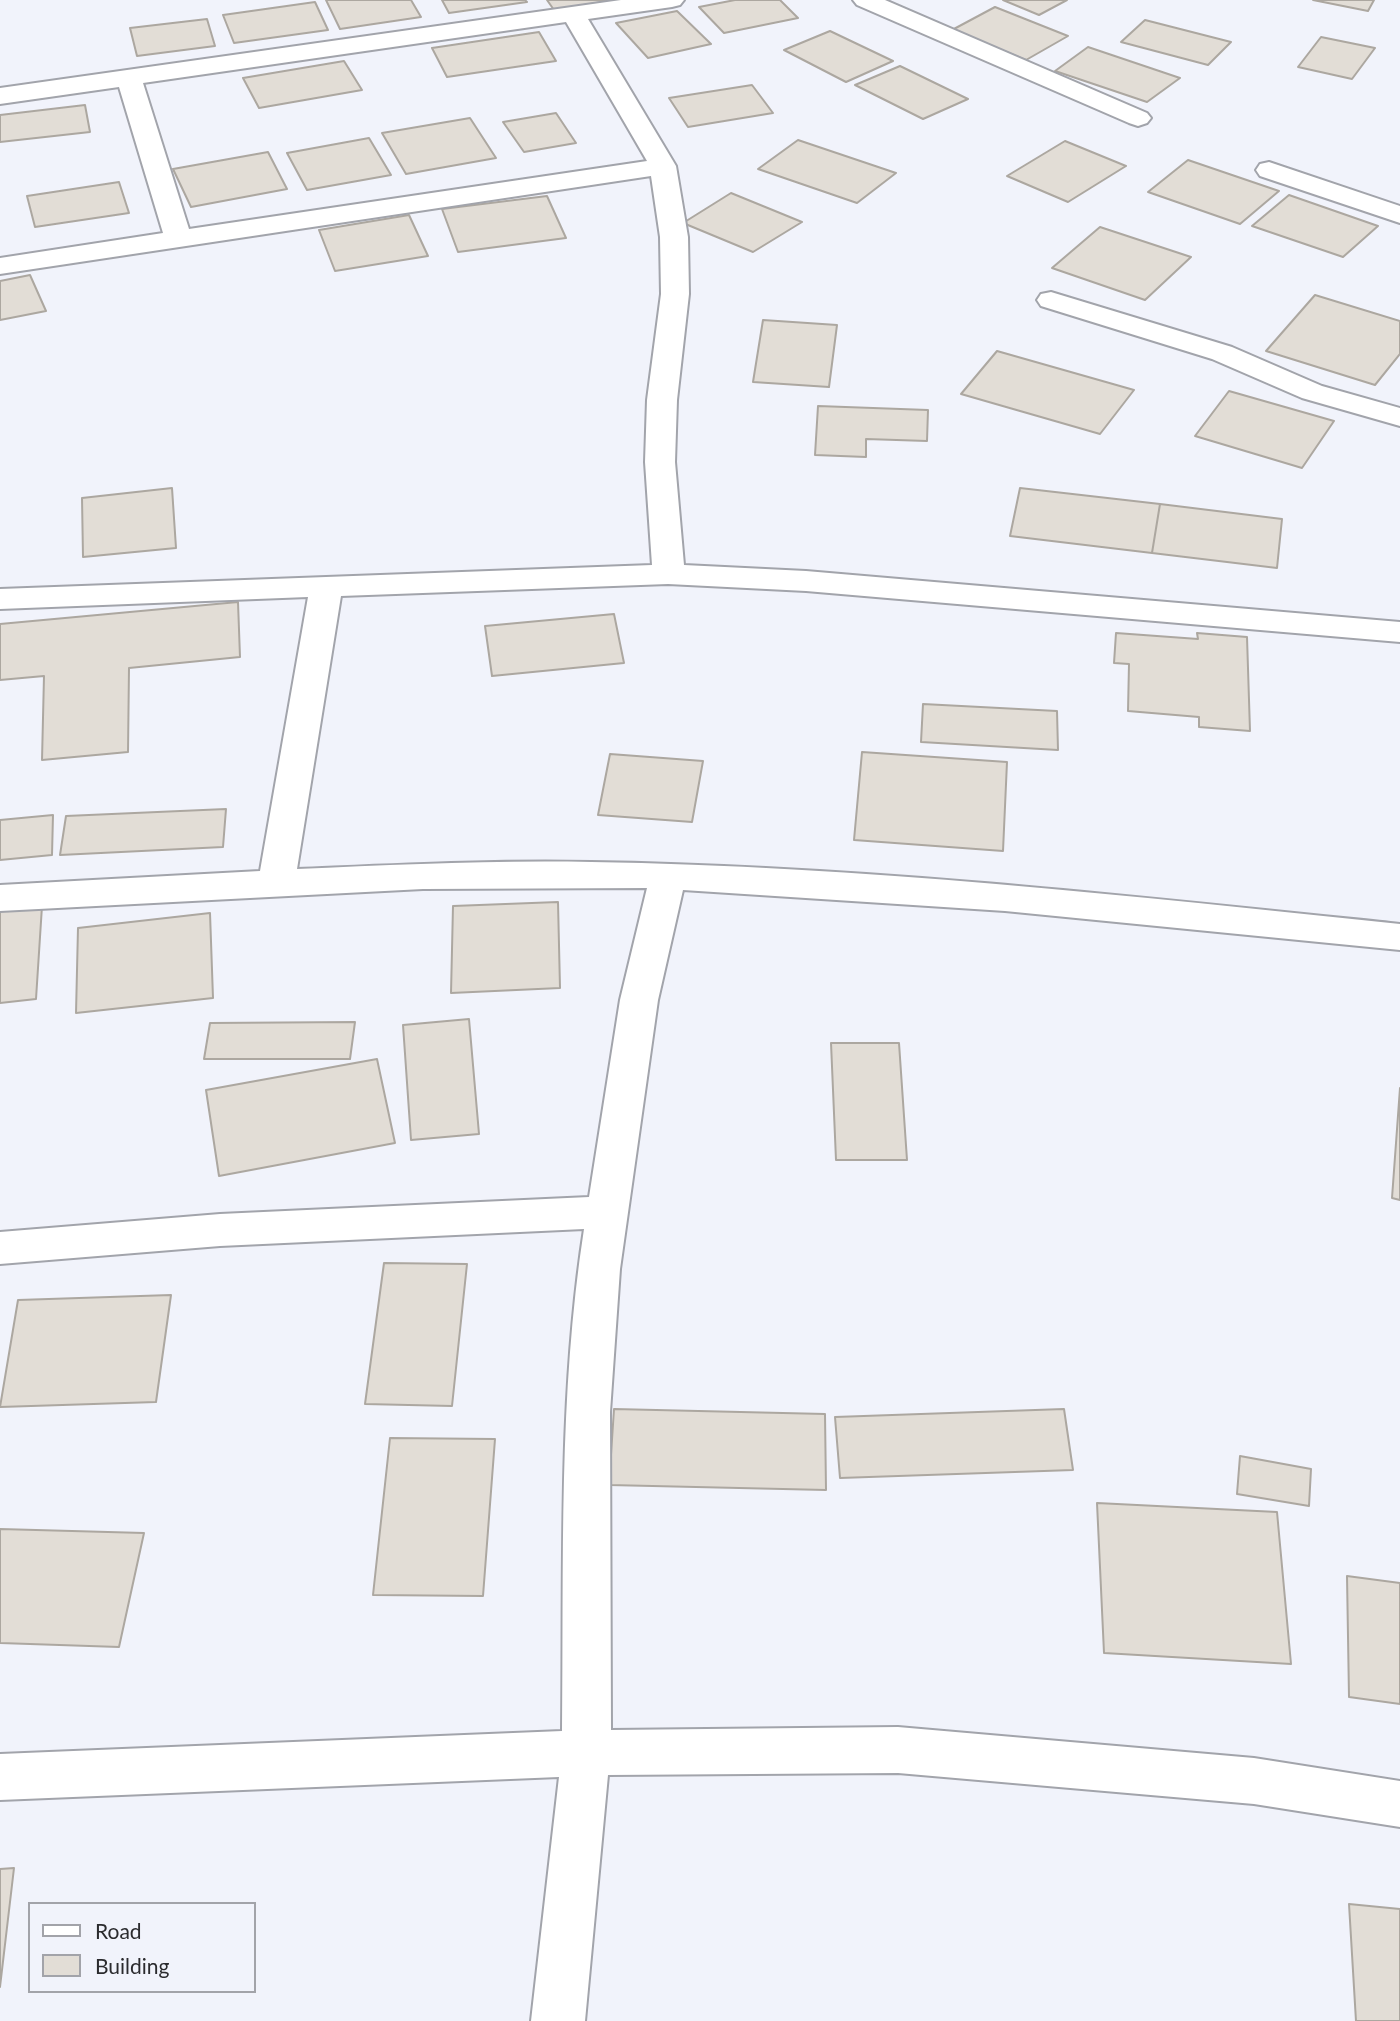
<!DOCTYPE html>
<html>
<head>
<meta charset="utf-8">
<style>
  body { margin:0 }
  #map { position:relative; width:1400px; height:2021px; overflow:hidden; background:#f1f3fb; font-family:Lato,sans-serif }
  canvas { display:block }
  .legend { position:absolute; left:28px; top:1902px; width:228px; height:91px; box-sizing:border-box; background:#f1f3fb; border:2px solid #a2a3a9; margin:0; padding:9px 12px; list-style:none; font-size:21px; color:#2b2b2e }
  .legend li { display:flex; align-items:center; gap:14px; height:35px }
  .legend b { width:35px; border:2px solid #a2a3a9 }
</style>
</head>
<body>
<div id="map">
<canvas width="1400" height="2021"></canvas>
<ul class="legend">
<li><b style="height:9px;background:#fff"></b>Road</li>
<li><b style="height:19px;background:#e2ddd6"></b>Building</li>
</ul>
</div>
<script>
const g = document.querySelector('canvas').getContext('2d');
g.lineJoin = 'round';
function fillPath(path, color) {
  g.fillStyle = color;
  g.fill(path, 'evenodd');
}
function strokePath(path, color, width, dash) {
  g.strokeStyle = color;
  g.lineWidth = width;
  g.lineCap = dash ? 'butt' : 'round';
  g.setLineDash(dash || []);
  g.stroke(path);
}
const building = new Path2D(`
  M326 0H411L421 17 340 29Z
  M442 0H525L527 2 449 13Z
  M547 0H614L554 10Z
  M735 0H780L798 18 724 33 699 7Z
  M1003 0H1067L1039 15Z
  M1313 0H1374L1368 11Z
  M315 2 328 30 234 43 223 15Z
  M995 7 1068 36 1026 60 952 30Z
  M677 11 711 44 648 58 616 23Z
  M207 19 215 46 137 56 130 28Z
  M1145 20 1231 42 1208 65 1121 42Z
  M830 31 893 61 846 82 784 50Z
  M539 32 556 61 447 77 432 48Z
  M1321 37 1375 48 1352 79 1298 67Z
  M1088 47 1180 78 1147 102 1055 71Z
  M344 61 362 90 259 108 243 78Z
  M900 66 968 99 923 119 855 85Z
  M752 85 773 113 688 127 669 98Z
  M85 105 90 132 0 142V115Z
  M556 113 576 143 524 152 503 122Z
  M470 118 496 158 406 174 382 133Z
  M369 138 391 175 307 190 287 153Z
  M798 140 896 173 857 203 758 169Z
  M1065 141 1126 166 1068 202 1007 176Z
  M268 152 287 189 191 207 173 169Z
  M1188 160 1279 191 1240 224 1148 192Z
  M119 182 129 213 35 227 27 196Z
  M731 193 802 222 753 252 683 223Z
  M1289 195 1378 226 1343 257 1252 226Z
  M547 196 566 238 458 252 442 209Z
  M409 215 428 256 335 271 319 230Z
  M1100 227 1191 257 1145 300 1052 268Z
  M30 275 46 311 0 320V281Z
  M1315 295 1400 321V354L1375 385 1266 351Z
  M763 320 837 325 829 387 753 382Z
  M997 351 1134 390 1100 434 961 394Z
  M1229 391 1334 421 1302 468 1195 436Z
  M818 406 928 410 927 441 866 439V457L815 455Z
  M172 488 176 548 83 557 82 498Z
  M1020 488 1160 504 1152 553 1010 536Z
  M1160 504 1282 519 1277 568 1152 553Z
  M238 602 240 657 129 668 128 752 42 760 44 676 0 680V624Z
  M614 614 624 663 492 676 485 626Z
  M1116 633 1198 639 1197 633 1247 637 1250 731 1199 727V717L1128 711 1129 664 1114 663Z
  M923 704 1057 711 1058 750 921 742Z
  M862 752 1007 762 1003 851 854 840Z
  M610 754 703 761 692 822 598 815Z
  M226 809 223 847 60 855 66 816Z
  M53 815 52 855 0 860V820Z
  M558 902 560 988 451 993 453 906Z
  M42 906 36 999 0 1003V910Z
  M210 913 213 998 76 1013 78 928Z
  M469 1019 479 1134 411 1140 403 1025Z
  M355 1022 350 1059H204L210 1023Z
  M831 1043H899L907 1160H836Z
  M377 1059 395 1143 219 1176 206 1090Z
  M1400 1088V1200L1392 1198Z
  M384 1263 467 1264 452 1406 365 1404Z
  M171 1295 156 1402 0 1407 18 1300Z
  M614 1409 825 1414 826 1490 609 1485Z
  M1064 1409 1073 1470 840 1478 835 1417Z
  M390 1438 495 1439 483 1596 373 1595Z
  M1240 1456 1311 1469 1309 1506 1237 1494Z
  M1097 1503 1277 1512 1291 1664 1104 1653Z
  M0 1529 144 1533 119 1647 0 1643Z
  M1347 1576 1400 1583V1704L1349 1697Z
  M14 1868 0 1987V1869Z
  M1349 1904 1400 1909V2021H1356Z`);
fillPath(building, '#e2ddd6');
strokePath(building, '#aca7a0', 2);
const minor = new Path2D(`
  M621 0H684L680 5 672 7 588 19 676 166 688 237 689 294 677 400 675 462 684 565 806 571 1400 622V642L806 591 668 584 341 596 297 869C395 865 493 860 591 862 861 866 1132 896 1400 924V950L1005 911 683 890 658 1000 620 1269 610 1412 611 1730 898 1727 1254 1758 1400 1781V1827L1254 1804 898 1773 608 1775 585 2021H531L559 1777 0 1800V1754L562 1731C564 1564 558 1395 584 1229L220 1246 0 1264V1232L220 1214 589 1197 620 1000 647 888 423 889 0 911V885L260 871 308 597 0 609V589L652 565 645 462 647 400 661 294 660 237 651 176 0 274V258L163 233 119 87 0 104V88ZM566 22 647 161 189 229 143 83Z
  M853 0H885L1147 113 1151 118 1147 123 1138 126 1129 123 857 5Z
  M1269 162 1400 206V223L1260 176 1256 170 1260 164Z
  M1051 292 1232 347 1322 386 1400 408V426L1302 398 1212 359 1041 306 1037 300 1041 294Z`);
strokePath(minor, '#a2a4ab', 4);
fillPath(minor, '#fff');
</script>
</body>
</html>
